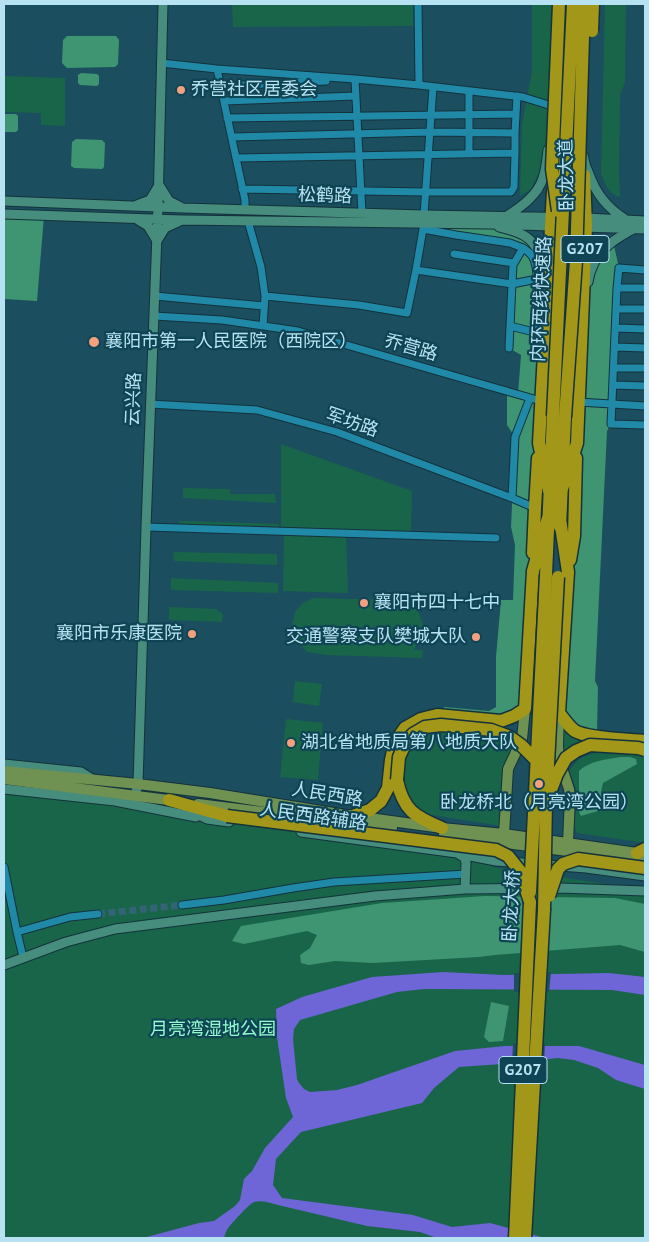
<!DOCTYPE html>
<html>
<head>
<meta charset="utf-8">
<style>
  body { margin:0 }
  #map { position:relative; width:649px; height:1242px; overflow:hidden; background:#1b4e5f; font-family:"PT Sans",sans-serif }
  canvas { display:block }
  .frame { position:absolute; inset:0; border:5px solid #b7e2f2; pointer-events:none }
</style>
</head>
<body>
<div id="map">
<canvas width="649" height="1242"></canvas>
<div class="frame"></div>
</div>
<script>
const g = document.querySelector('canvas').getContext('2d');
g.lineJoin = 'round';
function fillPath(path, color) {
  g.fillStyle = color;
  g.fill(path, 'evenodd');
}
function strokePath(path, color, width, dash) {
  g.strokeStyle = color;
  g.lineWidth = width;
  g.lineCap = dash ? 'butt' : 'round';
  g.setLineDash(dash || []);
  g.stroke(path);
}
function label(font, color, halo, rows, align = 'center') {
  g.font = font + ' "PT Sans","Noto Sans SC",sans-serif';
  g.lineWidth = 4.5;
  g.setLineDash([]);
  g.textBaseline = 'middle';
  g.strokeStyle = halo;
  g.fillStyle = color;
  for (const [text, x, y, turn = 0] of rows) {
    g.save();
    g.translate(x, y);
    g.rotate((+turn || 0) * Math.PI / 180);
    g.textAlign = isNaN(turn) ? turn : align;
    if (halo) g.strokeText(text, 0, 0);
    g.fillText(text, 0, 0);
    g.restore();
  }
}
fillPath(new Path2D(`
  M232 4H413V26L233 27Z
  M532 4H555L553 62 543 165 531 189 520 196 522 124 532 71Z
  M605 4H626L625 82 620 95 619 174 620 196 618 197C608 192 605 184 601 174Z
  M4 76 65 78V126L41 125V113L4 112Z
  M281 444 412 491 411 533 281 529Z
  M183 488 230 489V494H275L276 503 183 498Z
  M179 521 279 524V531L179 528Z
  M284 531 346 533 348 593 283 591Z
  M173 552 277 554V565L174 561Z
  M171 578 278 583V593L171 590Z
  M313 598 396 600 410 604 418 610 424 628 421 640 413 650H423L422 658 326 655 307 652 294 637 292 624 295 612 303 603Z
  M169 607 216 609 223 614 222 622 169 620Z
  M295 681 322 684 319 706 293 702Z
  M286 719 323 723 318 780 280 777Z
  M563 725 595 740 564 753 561 744Z
  M435 731 491 736 505 739 512 749 502 826 419 813 406 798 404 783 405 760 411 745 422 735Z
  M602 752 642 754 645 755V843L577 833 574 825 576 809V789L569 772C579 757 584 755 602 752Z
  M4 789 457 853 482 858 493 867 645 890V1238H4V901L10 900 4 867Z`), '#196549');
fillPath(new Path2D(`
  M67 36H116L119 40 118 64 115 67 67 68 62 63 63 40Z
  M81 73 97 74 99 76V84L97 86 80 85 78 83V75Z
  M4 114H16L18 116V130L16 132H4Z
  M76 139 102 140 105 143 104 167 102 169 74 168 71 166 72 142Z
  M4 214 44 216 37 301 4 299Z
  M424 223 489 224 523 235 537 246 544 273 525 709 514 716H443L444 707 489 711 496 707V657L501 600H513L515 545 511 527 515 437 507 425V391L518 394 521 355 509 348 514 263 519 246 423 229Z
  M613 241 619 268 611 424 607 431 595 681 598 687 597 730 595 737 559 713 589 274Z
  M621 757H630L636 759 637 764 603 783 601 792 604 805 598 811 581 816 579 812V771C589 761 607 759 621 757Z
  M485 896 615 898 645 904V952L620 945 495 955 479 957 373 963 335 961 309 965 301 963 300 955 310 948 317 935 307 931 244 944 232 941 241 926 382 903Z
  M491 1002 509 1006 503 1041 489 1042 484 1037Z`), '#3f9471');
fillPath(new Path2D(`
  M443 972 504 975 609 973 645 977V995L612 990 424 989 397 992 300 1020 294 1029 293 1039 297 1079 299 1083 304 1089 310 1092 337 1090 357 1085 455 1051 505 1046H579L645 1065V1089L616 1080 598 1068 574 1060 558 1058 502 1064 459 1067 434 1088 422 1103 301 1132 276 1159 273 1185 282 1198 413 1215 452 1227 490 1223 545 1238H437L420 1232 367 1226 278 1205C270 1203 262 1200 254 1202 250 1203 232 1223 229 1227 226 1231 225 1234 224 1238H143L199 1223 214 1221 235 1206 240 1200 244 1179 252 1171 265 1148 293 1117 286 1098 277 1037 276 1009 302 997 372 977Z`), '#6e65d6');
fillPath(new Path2D(`
  M551 972 549 992H514V973Z
  M513 1043H545L544 1062 512 1066Z`), '#1b4e5f');
strokePath(new Path2D(`
  M98 914 182 905`), '#326475', 7, [7, 3.5]);
const street = new Path2D(`
  M418 4 419 85
  M161 63 217 69 355 79 419 85 523 97 555 107
  M217 69 245 200V210
  M352 79H355L362 213
  M221 86 326 81
  M224 101 356 96
  M227 118 516 114
  M515 133 517 96
  M232 137 430 132 515 133V153
  M469 153V91
  M236 158 515 153 514 187 511 192H426L242 189
  M424 215 433 87
  M248 221 261 267 265 296 263 326
  M424 223 416 270 512 284 509 348
  M423 229 456 235 510 243 523 248 513 265 512 284 537 279
  M454 254 514 263
  M617 288 619 268 645 270
  M645 288H617L611 424 645 425
  M155 296 264 306
  M265 296 359 305 407 313 416 270
  M616 309H645
  M154 316 222 320 298 331 541 401
  M510 326 534 332C535 314 542 270 532 256 530 253 526 250 523 248
  M616 328 645 329
  M615 347 645 348
  M614 368H645
  M613 385 645 386
  M578 402 645 406
  M150 404 257 410 337 432 512 498 535 508
  M512 498 515 437 530 398
  M146 527 496 538
  M4 867 17 932 70 917 98 914
  M182 905 224 900 293 888 334 882 466 874
  M17 932 23 957`);
const secondary = new Path2D(`
  M583 155C584 161 586 168 589 174 596 194 607 208 625 219
  M4 201 183 208 424 215 586 218 645 221
  M137 205 150 200 159 185 169 201 181 207
  M4 214 182 220 489 224 645 229
  M507 216C521 207 538 195 543 178 546 170 547 159 548 150
  M138 220 148 226 157 241 165 228 180 221
  M499 227C507 229 515 231 523 235 538 243 543 260 544 277
  M588 282C589 274 590 271 594 263 604 245 616 239 633 229
  M4 764 81 772 92 779
  M4 789 115 801 196 817
  M135 796 138 784 146 527 158 207 163 4
  M189 810 207 819 229 822
  M301 832 457 853 465 858 466 863 465 889
  M460 854 496 861 586 868 645 876
  M4 965 66 942 115 929 375 896 465 889 560 888 645 891`);
const primary = new Path2D(`
  M559 713 558 746 559 759 569 789 570 797 568 843
  M4 771 138 784 210 793 340 814 442 828 504 834 644 854
  M4 779 176 801
  M198 804 392 828
  M504 834 508 769 522 739 525 709
  M444 835 645 861`);
const highway = new Path2D(`
  M560 109 566 4
  M549 491 539 443 553 191
  M561 492 577 443 586 226 584 175
  M560 519 568 572 559 713C564 719 569 727 575 731 589 739 628 739 645 741
  M560 527 565 417
  M533 553 535 508 538 458
  M570 560 574 536 576 458
  M546 575 553 416
  M397 780C403 810 415 817 442 828
  M169 800 227 816
  M353 816 370 810 381 801 388 788 391 760 395 742 405 728 421 719 437 715 501 721 514 716 525 709 533 571 548 518
  M637 853 645 849
  M515 1238 530 902
  M525 1238 544 910`);
strokePath(street, '#14323c', 9);
strokePath(secondary, '#14323c', 11);
strokePath(primary, '#14323c', 12);
strokePath(highway, '#14323c', 15);
strokePath(street, '#2089a8', 7);
strokePath(secondary, '#478d7d', 9);
strokePath(primary, '#6f9152', 10);
strokePath(highway, '#a39719', 12);
const highwayBridge = new Path2D(`
  M592 31 593 4
  M558 211 552 169 559 4
  M553 416 573 4
  M565 417 576 261 584 4
  M397 780 399 757 406 742 413 734 425 727 441 725 491 730 510 737 521 745 537 761
  M551 790 557 774 566 758 576 751 590 745 638 748 645 750
  M227 816 496 850 508 856 520 871 530 902
  M530 892 546 575
  M549 896 558 869 563 864 578 859 645 868
  M544 910 546 801 558 577`);
strokePath(highwayBridge, '#14323c', 15, []);
strokePath(highwayBridge, '#a39719', 12);
for (const [x, y, r, color] of [
  [181,90,5,"#f2a07f"],
  [94,342,6,"#f2a07f"],
  [364,603,5,"#f2a07f"],
  [192,634,5,"#f2a07f"],
  [476,637,5,"#f2a07f"],
  [291,743,5,"#f2a07f"],
  [539,784,5,"#f2a07f"]
]) {
  const dot = new Path2D();
  dot.arc(x, y, r, 0, 2 * Math.PI);
  g.fillStyle = color;
  g.fill(dot);
  strokePath(dot, '#0e4454', 2);
}
for (const [x, y, w] of [
  [585,249,48],
  [523,1070,48]
]) {
  const box = new Path2D();
  box.roundRect(x - w / 2, y - 13.5, w, 27, 4);
  g.fillStyle = '#0e4454';
  g.fill(box);
  strokePath(box, '#b7e2f2', 1);
}
label('bold 16px', '#b7e2f2', null, [
  ["G207",585,249],
  ["G207",523,1070]
]);
label('18px', '#b7e2f2', '#0e4454', [
  ["乔营社区居委会",191,90],
  ["襄阳市第一人民医院（西院区）",105,342],
  ["襄阳市四十七中",374,603],
  ["襄阳市乐康医院",182,634,"right"],
  ["交通警察支队樊城大队",466,637,"right"],
  ["湖北省地质局第八地质大队",301,743],
  ["卧龙桥北（月亮湾公园）",539,803,"center"]
], 'left');
label('18px', '#b7e2f2', '#0e4454', [
  ["卧龙大道",567,175,-91],
  ["松鹤路",325,196,2],
  ["内环西线快速路",542,299,-87],
  ["乔营路",411,348,16],
  ["云兴路",134,399,-88],
  ["军坊路",352,423,19],
  ["人民西路",327,795,9],
  ["人民西路辅路",313,817,8],
  ["卧龙大桥",512,906,-87]
]);
label('18px', '#92facb', '#0e4454', [
  ["月亮湾湿地公园",213,1030]
]);
</script>
</body>
</html>
